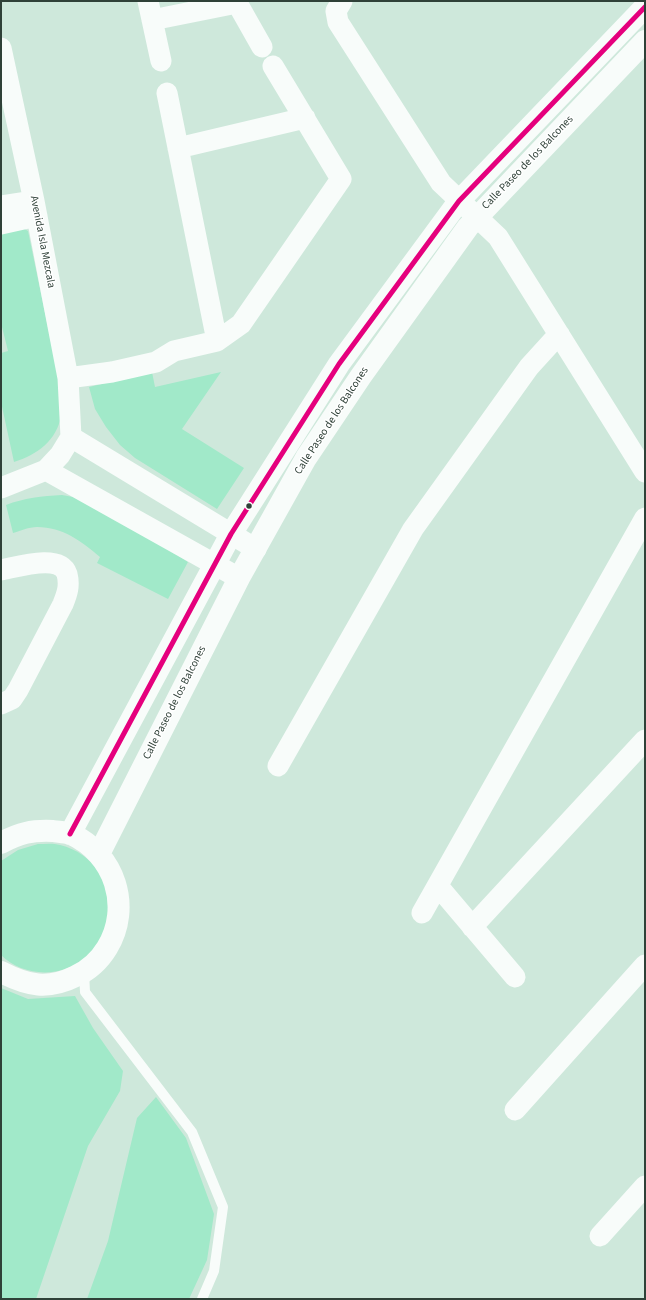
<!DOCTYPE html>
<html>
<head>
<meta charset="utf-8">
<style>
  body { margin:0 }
  #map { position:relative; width:646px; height:1300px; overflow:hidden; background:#cee8db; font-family:"Source Sans 3",sans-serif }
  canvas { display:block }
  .frame { position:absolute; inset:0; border:2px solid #2f4138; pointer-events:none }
</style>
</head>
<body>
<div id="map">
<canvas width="646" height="1300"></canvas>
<div class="frame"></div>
</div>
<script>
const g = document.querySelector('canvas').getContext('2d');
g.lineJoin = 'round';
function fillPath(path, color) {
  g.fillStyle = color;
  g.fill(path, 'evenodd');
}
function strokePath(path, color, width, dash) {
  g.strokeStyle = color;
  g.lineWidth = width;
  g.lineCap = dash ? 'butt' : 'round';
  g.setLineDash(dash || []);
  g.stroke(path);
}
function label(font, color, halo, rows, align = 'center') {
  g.font = font + ' "Source Sans 3",sans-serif';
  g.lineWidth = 3;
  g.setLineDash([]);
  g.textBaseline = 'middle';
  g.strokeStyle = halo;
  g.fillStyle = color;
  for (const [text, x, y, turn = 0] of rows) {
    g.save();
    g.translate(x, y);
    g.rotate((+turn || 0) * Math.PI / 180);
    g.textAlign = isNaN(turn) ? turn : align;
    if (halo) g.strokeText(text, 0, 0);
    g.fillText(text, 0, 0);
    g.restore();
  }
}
fillPath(new Path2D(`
  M19 226 28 231 61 390C61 398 63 408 61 416 57 440 37 455 14 462L1 402V353L8 351 1 323V231Z
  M152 372 155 387 221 372 182 429 244 468 217 509 135 458 120 445 106 427 95 409 89 387Z
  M62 495 84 499 109 512 188 562 168 599 97 563 100 557C81 541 63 527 37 527 29 527 20 531 13 533L6 505C24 498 42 496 62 495Z
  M38 844C45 844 53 843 60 845 129 862 123 963 52 972 33 974 14 968 1 955V861L18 850Z
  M1 988 28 999 75 996 93 1028 123 1071 120 1091 88 1146 36 1299H1Z
  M156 1097 186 1138 214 1214 207 1260 189 1299H87L108 1241 137 1118Z`), '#a1e9c9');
strokePath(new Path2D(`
  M84 972 85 992 192 1132 223 1207 214 1271 202 1299`), '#f8fcfa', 10);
strokePath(new Path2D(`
  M148 1 161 61
  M236 1 262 47
  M342 1 336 11 338 22 441 183 498 237 645 472
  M152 20 237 3
  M1 48 34 201 68 378 71 437 60 455 46 470 1 488
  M167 93 217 341
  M178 148 305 118
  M1 206 34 201
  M1 224 37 216
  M68 378 112 372 156 362 174 351 217 341 241 324 341 179 273 66
  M71 437 256 549
  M46 470 239 578
  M1 570C17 567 60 553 67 574 70 586 67 594 63 604L18 690 12 699 1 704
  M278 766 413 529 529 367 559 334
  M438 886 515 977
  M422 913 645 518
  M472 927 645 740
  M515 1110 645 965
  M600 1236 645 1186`), '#f8fcfa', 21);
strokePath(new Path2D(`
  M70 834 231 534 339 364 459 201 645 7
  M1 843C19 833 32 830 53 831 59 832 65 832 71 834 115 854 132 907 107 948 99 961 89 970 76 976 48 990 28 986 1 972
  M99 854 239 578 306 458 361 376 468 227 645 41`), '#f8fcfa', 22);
strokePath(new Path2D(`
  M70 834 231 534 339 364 459 201 645 7`), '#e5007d', 5);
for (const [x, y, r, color] of [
  [249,506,3.5,"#2f4138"]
]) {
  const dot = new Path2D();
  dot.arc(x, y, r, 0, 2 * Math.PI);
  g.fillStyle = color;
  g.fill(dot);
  strokePath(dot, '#fff', 1.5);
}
label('11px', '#2f4138', '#fff', [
  ["Calle Paseo de los Balcones",528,163,-46],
  ["Avenida Isla Mezcala",42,242,79],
  ["Calle Paseo de los Balcones",332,421,-57],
  ["Calle Paseo de los Balcones",175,703,-63]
]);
</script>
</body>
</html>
